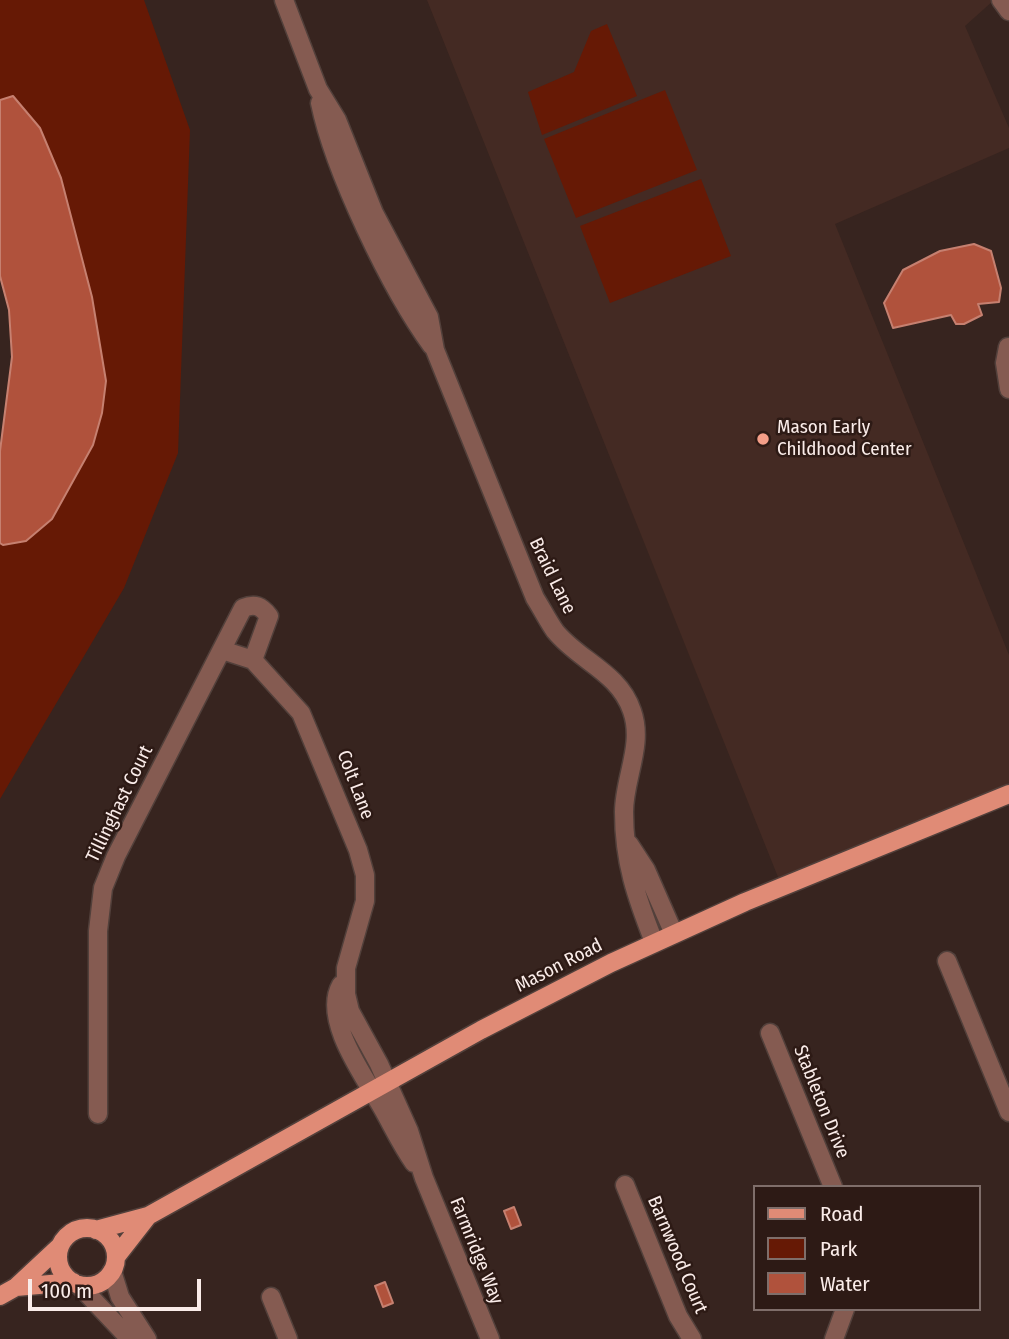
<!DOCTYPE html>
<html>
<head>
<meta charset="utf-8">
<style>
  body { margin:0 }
  #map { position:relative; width:1009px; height:1339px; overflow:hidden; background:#37241f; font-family:"Fira Sans Condensed",sans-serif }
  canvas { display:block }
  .legend { position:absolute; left:753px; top:1185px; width:228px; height:126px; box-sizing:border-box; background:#2d1a15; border:2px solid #7f6e6a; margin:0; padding:9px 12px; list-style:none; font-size:21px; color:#faece9 }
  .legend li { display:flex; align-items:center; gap:14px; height:35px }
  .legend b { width:35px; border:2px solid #7f6e6a }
  .scale { position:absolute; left:28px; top:1279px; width:173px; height:32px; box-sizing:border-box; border:4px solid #faece9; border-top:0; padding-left:9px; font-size:21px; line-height:24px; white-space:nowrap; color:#faece9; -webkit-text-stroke:5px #2d1a15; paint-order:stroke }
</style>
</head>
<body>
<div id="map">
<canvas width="1009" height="1339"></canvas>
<ul class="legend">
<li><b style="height:9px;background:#e08b76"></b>Road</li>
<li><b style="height:19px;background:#661905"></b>Park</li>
<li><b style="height:19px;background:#b0523c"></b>Water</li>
</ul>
<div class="scale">100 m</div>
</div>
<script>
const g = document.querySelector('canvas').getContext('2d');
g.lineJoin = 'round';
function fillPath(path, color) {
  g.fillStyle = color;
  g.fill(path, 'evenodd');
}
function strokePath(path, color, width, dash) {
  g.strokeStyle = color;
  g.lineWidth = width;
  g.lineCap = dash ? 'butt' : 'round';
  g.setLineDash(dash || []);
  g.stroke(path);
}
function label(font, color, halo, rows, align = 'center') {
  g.font = font + ' "Fira Sans Condensed",sans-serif';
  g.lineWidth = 5;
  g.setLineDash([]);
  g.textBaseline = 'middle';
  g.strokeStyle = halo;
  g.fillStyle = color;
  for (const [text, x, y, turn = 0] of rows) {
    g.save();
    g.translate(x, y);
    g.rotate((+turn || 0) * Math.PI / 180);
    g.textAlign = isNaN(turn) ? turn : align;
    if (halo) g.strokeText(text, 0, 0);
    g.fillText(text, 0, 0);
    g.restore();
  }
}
fillPath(new Path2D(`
  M427 0H994L965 26 1009 128V148L835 224 1009 655V794L782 887Z`), '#442a23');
fillPath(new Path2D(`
  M0 0H144L190 130 178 453 124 588 0 799V451L12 357 9 310 0 276Z
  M607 24 637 96 542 135 528 92 574 72 591 31Z
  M665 90 697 170 576 218 544 139Z
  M701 179 731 256 610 303 580 226Z`), '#661905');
const water = new Path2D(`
  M13 96 40 128 61 178 92 297 106 381 102 413 93 445 52 519 26 541 3 545 0 543V451L12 357 9 310 0 276V100Z
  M974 244 991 251 1001 288 999 302 978 304 982 315 964 324H956L951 315 893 328 884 303 903 270 940 251Z
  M514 1207 521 1225 511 1229 504 1211Z
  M385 1282 393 1303 383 1307 375 1286Z`);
fillPath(water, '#b0523c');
strokePath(water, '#c68070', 2);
const minor = new Path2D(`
  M284 0 318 89 337 120 374 213 429 317 435 350 535 598C542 609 548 621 555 631 579 661 619 672 632 711 644 745 624 778 624 812 624 862 636 896 654 942
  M1001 0 1009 11
  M320 103C334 171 391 290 432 346
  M1008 347 1005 363 1009 389
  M222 650 253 660 301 713 358 850 365 875V901L346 968V994L350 1011 379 1064 409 1131 424 1178 490 1339
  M629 844 646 870 674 934
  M947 961 1009 1112
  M341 985C321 1020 367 1080 384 1111 394 1129 402 1146 414 1163
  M770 1033 833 1187
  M98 1114V931L103 888 116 856 243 608C255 603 261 606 269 616L253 660
  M625 1185 678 1316 692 1339
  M112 1271 120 1297 147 1339
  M79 1285 130 1339
  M271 1297 288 1339
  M834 1339 845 1309`);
const major = new Path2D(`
  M58 1257a29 29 0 1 1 58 0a29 29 0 1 1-58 0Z
  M96 1230 148 1216 481 1030 611 963 745 902 1009 794
  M116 1257 148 1216
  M16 1287 73 1282
  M0 1296 16 1287 60 1246`);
strokePath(minor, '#52403b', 21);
strokePath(major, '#52403b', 21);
strokePath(minor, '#855b51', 18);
strokePath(major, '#e08b76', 18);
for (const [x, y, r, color] of [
  [763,439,7,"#f49e88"]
]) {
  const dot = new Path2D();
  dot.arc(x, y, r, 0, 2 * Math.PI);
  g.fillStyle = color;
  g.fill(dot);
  strokePath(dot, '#2d1a15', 2.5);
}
label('19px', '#faece9', '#2d1a15', [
  ["Mason Early",777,428],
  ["Childhood Center",777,450]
], 'left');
label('19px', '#faece9', '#2d1a15', [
  ["Braid Lane",552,576,64],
  ["Colt Lane",355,785,69],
  ["Tillinghast Court",120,804,-64],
  ["Mason Road",559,966,-27],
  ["Stableton Drive",821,1102,68],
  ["Farmridge Way",476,1251,68],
  ["Barnwood Court",677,1255,67]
]);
</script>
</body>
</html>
